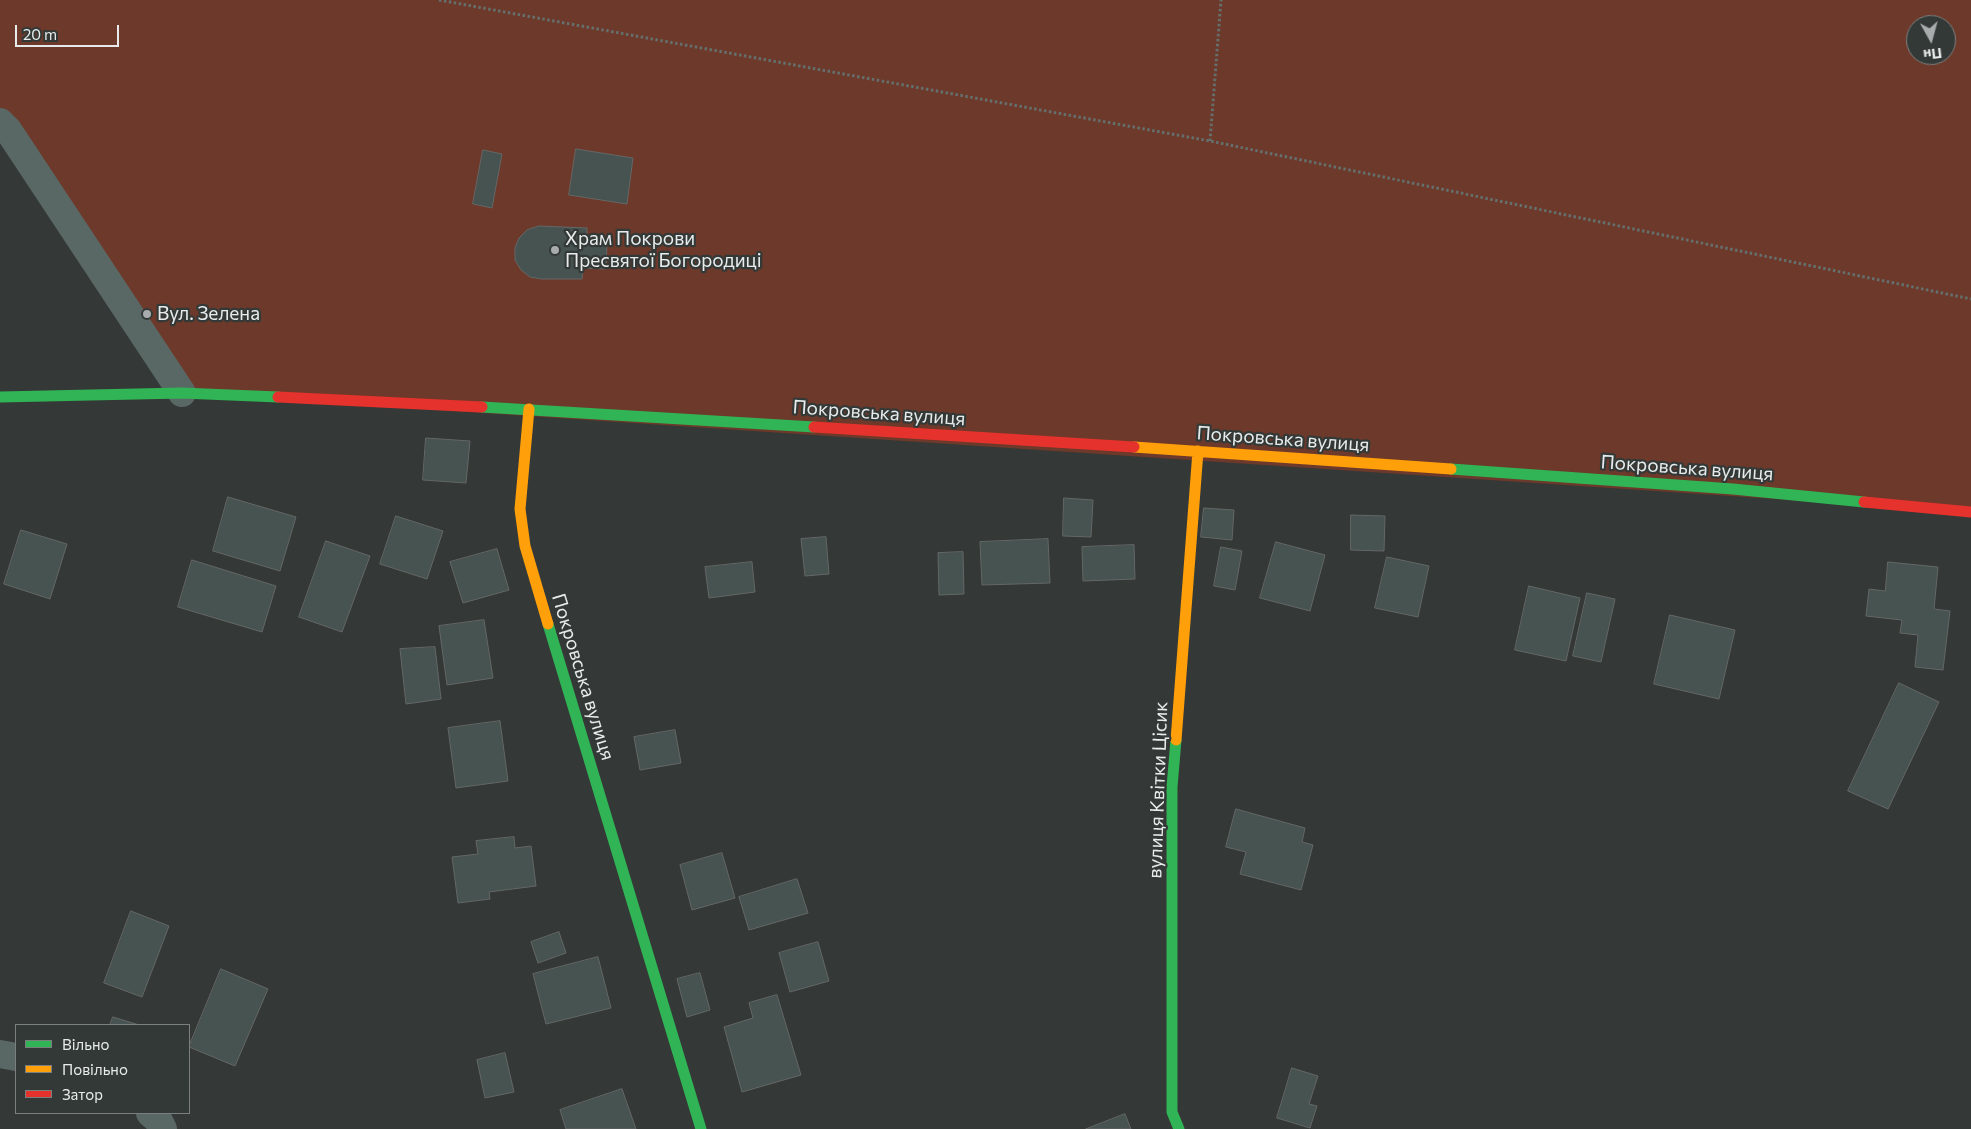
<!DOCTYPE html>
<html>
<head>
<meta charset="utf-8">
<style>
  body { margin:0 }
  #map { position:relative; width:1971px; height:1129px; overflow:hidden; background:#343836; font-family:Commissioner,sans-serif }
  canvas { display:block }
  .legend { position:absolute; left:15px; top:1024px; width:175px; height:90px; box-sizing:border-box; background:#333937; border:1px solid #7b807f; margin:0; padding:6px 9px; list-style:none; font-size:15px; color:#e8ebeb }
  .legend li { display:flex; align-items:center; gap:10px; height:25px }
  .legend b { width:25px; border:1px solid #7b807f }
  .north { position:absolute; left:1906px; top:15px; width:50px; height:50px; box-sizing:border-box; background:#333937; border:1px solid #7b807f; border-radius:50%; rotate:173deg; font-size:14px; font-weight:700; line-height:20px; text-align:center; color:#e8ebeb }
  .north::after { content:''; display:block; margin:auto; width:18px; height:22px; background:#a9acac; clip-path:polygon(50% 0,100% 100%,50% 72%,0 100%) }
  .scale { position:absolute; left:15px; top:25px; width:104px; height:22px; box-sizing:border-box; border:2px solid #e8ebeb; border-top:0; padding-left:6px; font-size:15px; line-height:18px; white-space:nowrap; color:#e8ebeb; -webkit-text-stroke:4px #333937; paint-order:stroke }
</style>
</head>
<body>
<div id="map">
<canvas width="1971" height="1129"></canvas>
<ul class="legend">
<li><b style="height:6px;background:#30b455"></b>Вільно</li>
<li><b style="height:6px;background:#ff9f0a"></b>Повільно</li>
<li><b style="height:6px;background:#e5322d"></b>Затор</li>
</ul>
<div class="north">Пн</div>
<div class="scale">20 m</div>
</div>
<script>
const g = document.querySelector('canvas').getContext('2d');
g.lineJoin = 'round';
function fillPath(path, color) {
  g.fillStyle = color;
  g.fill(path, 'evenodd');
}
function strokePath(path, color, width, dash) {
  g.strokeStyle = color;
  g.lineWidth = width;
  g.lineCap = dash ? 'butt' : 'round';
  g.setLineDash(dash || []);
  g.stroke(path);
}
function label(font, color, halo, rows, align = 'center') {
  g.font = font + ' Commissioner,sans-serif';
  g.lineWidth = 4.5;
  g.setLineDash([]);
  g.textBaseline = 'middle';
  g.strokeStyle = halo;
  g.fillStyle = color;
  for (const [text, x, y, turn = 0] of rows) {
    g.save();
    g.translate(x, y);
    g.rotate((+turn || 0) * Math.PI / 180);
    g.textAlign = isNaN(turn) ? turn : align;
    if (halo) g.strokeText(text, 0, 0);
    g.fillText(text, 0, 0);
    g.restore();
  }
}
fillPath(new Path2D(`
  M0 0H1971V512L182 393 0 122ZM1916 25H1946V55H1916Z`), '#6d392b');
const building = new Path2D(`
  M576 149 633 158 627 204 569 195Z
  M483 150 502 154 492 208 473 204Z
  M539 226 587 228V242H607L606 269 583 268 582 279H541L530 277 521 270 515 260V248L519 238 527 230Z
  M426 438 470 441 466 483 423 480Z
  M228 497 296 517 280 571 213 551Z
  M1064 498 1093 500 1091 537 1063 536Z
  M1204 508 1234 510 1232 540 1201 537Z
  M1351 515 1385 516 1384 551 1351 550Z
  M396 516 443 531 427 579 380 564Z
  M21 530 67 544 50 599 4 584Z
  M826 537 829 574 805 576 801 539Z
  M1048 539 1050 583 982 585 980 542Z
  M326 541 370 556 342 632 299 617Z
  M1276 542 1325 555 1310 611 1260 598Z
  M1134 545 1135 579 1083 581 1082 547Z
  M1221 547 1242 551 1235 590 1214 586Z
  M497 549 509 590 463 603 450 562Z
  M963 552 964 594 939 595 938 553Z
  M1387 557 1429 566 1418 617 1375 608Z
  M192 560 276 586 262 632 178 607Z
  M752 562 755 592 709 598 705 567Z
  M1888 562 1938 567 1934 609 1950 611 1943 670 1915 667 1918 635 1900 633 1902 620 1866 616 1869 589 1885 591Z
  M1529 586 1580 598 1566 661 1515 650Z
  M1587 593 1615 599 1601 662 1573 656Z
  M1670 615 1735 630 1719 699 1654 684Z
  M484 620 493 678 447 685 439 626Z
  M435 647 441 699 406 704 400 649Z
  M1899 683 1939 702 1888 809 1848 791Z
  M500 721 508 781 456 788 448 728Z
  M675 730 681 763 640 770 634 737Z
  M1236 809 1305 828 1302 842 1313 845 1301 890 1240 874 1246 852 1226 847Z
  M514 837 515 848 531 846 536 886 489 892 490 899 458 903 452 857 478 854 476 841Z
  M722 853 735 898 692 910 680 865Z
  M797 879 808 913 749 930 739 897Z
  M131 911 169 926 142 997 104 983Z
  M559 932 566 953 538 963 531 942Z
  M818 942 829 981 790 992 779 953Z
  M598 957 611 1008 546 1024 533 974Z
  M221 969 268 989 235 1066 189 1047Z
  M700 973 710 1010 687 1017 677 979Z
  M777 995 801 1075 742 1092 724 1027 753 1018 749 1003Z
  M113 1017 139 1025H110Z
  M505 1053 514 1092 485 1098 477 1060Z
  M1292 1068 1318 1076 1309 1104 1317 1106 1310 1128 1277 1118Z
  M622 1089 636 1129H566L560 1110Z
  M1125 1114 1131 1129H1086Z`);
fillPath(building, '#465350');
strokePath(building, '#646766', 1);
strokePath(new Path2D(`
  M439 0 1210 141 1971 299
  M1210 141 1221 0`), '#656f6c', 3, [2.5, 2.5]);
strokePath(new Path2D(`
  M0 122 8 130 182 393
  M0 1054 16 1057
  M150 1113 159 1121 163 1129`), '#5a6865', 28);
strokePath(new Path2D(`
  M0 397 182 393 278 397
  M482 407 814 427
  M1451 469 1733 489 1864 502
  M548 624 701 1129
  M1176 740 1172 787V1112L1179 1129`), '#30b455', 11);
strokePath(new Path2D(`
  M529 409 520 509 525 546 548 624
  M1134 447 1451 469
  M1176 740 1198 451`), '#ff9f0a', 11);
strokePath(new Path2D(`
  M278 397 482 407
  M814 427 1134 447
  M1864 502 1971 512`), '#e5322d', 11);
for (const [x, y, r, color] of [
  [555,250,5,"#a9acac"],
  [147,314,5,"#a9acac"]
]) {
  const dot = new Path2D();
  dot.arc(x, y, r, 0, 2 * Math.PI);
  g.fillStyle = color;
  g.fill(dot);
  strokePath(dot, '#333937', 2);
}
label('19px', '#e8ebeb', '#333937', [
  ["Храм Покрови",565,239],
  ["Пресвятої Богородиці",565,261],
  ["Вул. Зелена",157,314]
], 'left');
label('19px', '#e8ebeb', '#333937', [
  ["Покровська вулиця",879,413,4],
  ["Покровська вулиця",1283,439,4],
  ["Покровська вулиця",1687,468,4],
  ["Покровська вулиця",583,677,73],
  ["вулиця Квітки Цісик",1158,790,-88]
]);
</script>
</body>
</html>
